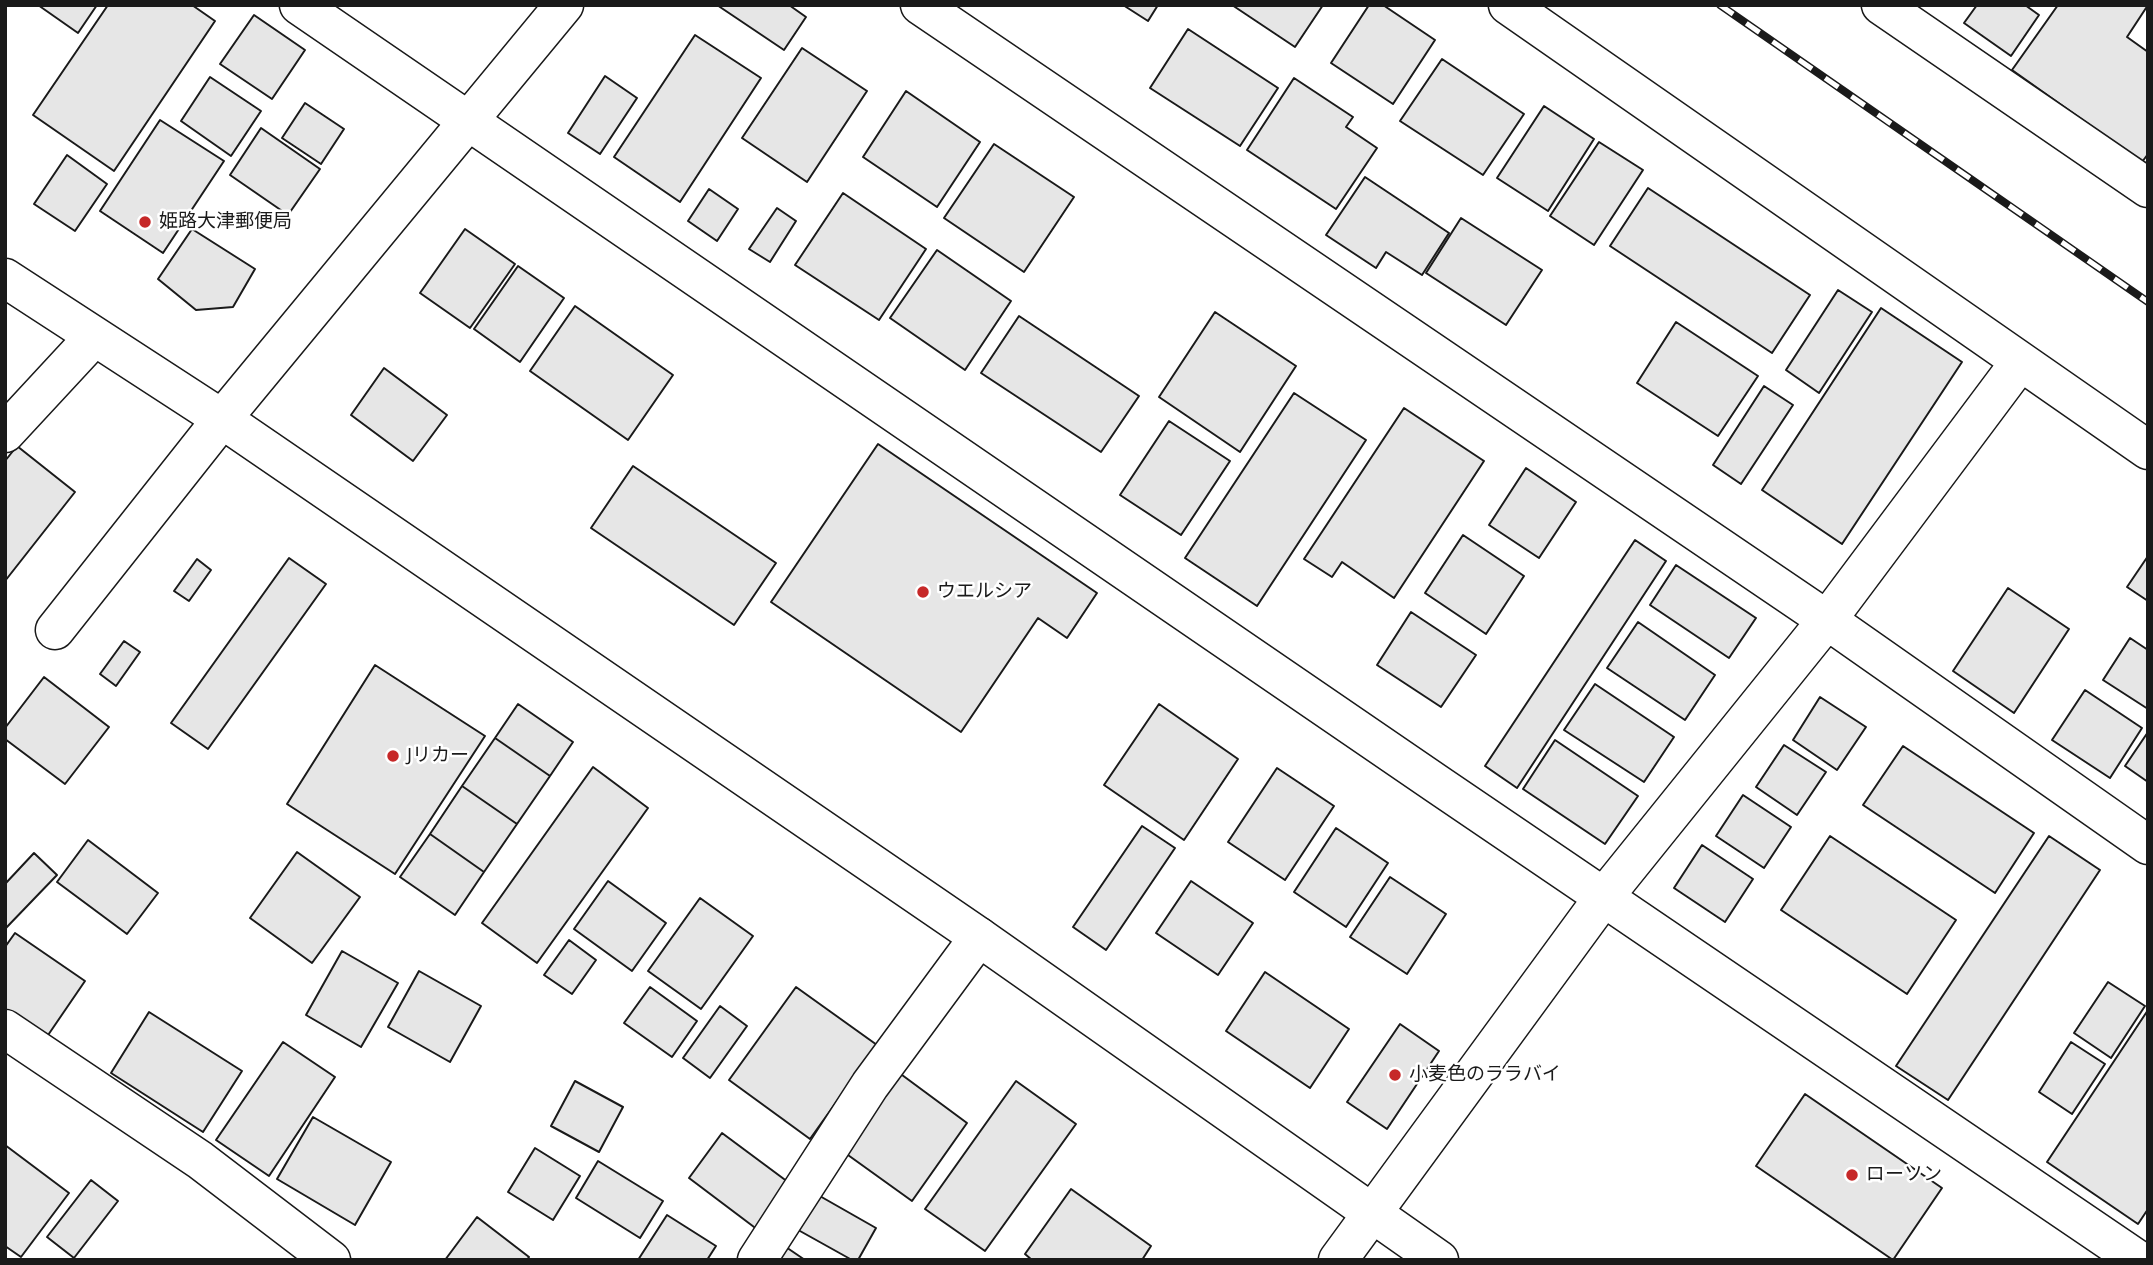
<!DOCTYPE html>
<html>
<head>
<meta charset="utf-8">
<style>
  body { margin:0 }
  #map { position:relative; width:2153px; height:1265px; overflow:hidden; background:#fff; font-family:"Open Sans",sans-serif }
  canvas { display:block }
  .frame { position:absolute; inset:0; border:7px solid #1a1a1a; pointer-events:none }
</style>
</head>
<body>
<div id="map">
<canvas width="2153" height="1265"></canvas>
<div class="frame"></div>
</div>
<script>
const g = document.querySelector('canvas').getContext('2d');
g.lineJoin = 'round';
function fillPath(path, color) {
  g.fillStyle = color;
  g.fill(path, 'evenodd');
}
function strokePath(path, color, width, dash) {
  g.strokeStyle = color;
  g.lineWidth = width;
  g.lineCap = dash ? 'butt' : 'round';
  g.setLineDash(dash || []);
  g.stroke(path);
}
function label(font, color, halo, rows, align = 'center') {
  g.font = font + ' "Open Sans","Noto Sans JP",sans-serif';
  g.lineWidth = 5;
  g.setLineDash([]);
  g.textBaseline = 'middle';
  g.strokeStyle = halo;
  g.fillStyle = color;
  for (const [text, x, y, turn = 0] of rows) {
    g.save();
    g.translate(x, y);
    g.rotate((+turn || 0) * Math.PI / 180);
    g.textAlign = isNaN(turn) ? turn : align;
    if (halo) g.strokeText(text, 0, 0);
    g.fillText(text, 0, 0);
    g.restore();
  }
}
const building = new Path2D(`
  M38 5H97L78 33Z
  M108 5H192L215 21 114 171 33 115Z
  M717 5H789L806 17 784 50Z
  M1123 5H1158L1148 21Z
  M1232 5H1323L1295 47Z
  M1369 5H1383L1435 40 1393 104 1331 63Z
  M1977 5H2025L2039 15 2011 56 1964 23Z
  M2058 5H2148L2127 37 2148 52V154L2142 162 2012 70Z
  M254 15 305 50 272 99 220 64Z
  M1188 29 1278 88 1240 146 1150 88Z
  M695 35 761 78 680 202 614 157Z
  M802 48 867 91 807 182 742 138Z
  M1442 59 1524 114 1483 175 1400 121Z
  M605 76 637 98 600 154 568 133Z
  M210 77 261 111 231 156 181 121Z
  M1294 78 1353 117 1346 127 1377 148 1336 209 1247 150Z
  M906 91 980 142 937 207 863 157Z
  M305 103 344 129 321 164 282 138Z
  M1544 106 1594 139 1548 211 1497 178Z
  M160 120 224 161 163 253 100 211Z
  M261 128 320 169 288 215 230 175Z
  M1599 142 1643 170 1594 245 1550 216Z
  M994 144 1074 197 1024 272 944 218Z
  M67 155 107 184 75 231 34 204Z
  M1365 177 1449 233 1422 275 1386 252 1376 268 1326 235Z
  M1648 188 1810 295 1772 353 1610 246Z
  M709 189 738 209 717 241 688 221Z
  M843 193 926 249 879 320 795 265Z
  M777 208 796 221 770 262 749 249Z
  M1461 218 1542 270 1506 325 1426 273Z
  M192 229 255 269 233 307 196 310 158 279Z
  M465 229 515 264 470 328 420 293Z
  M937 250 1011 301 965 370 890 318Z
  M518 266 564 298 520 362 474 329Z
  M1838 290 1872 312 1819 393 1786 370Z
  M575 306 673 375 628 440 530 371Z
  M1881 308 1962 362 1842 544 1762 490Z
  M1215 312 1296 366 1240 452 1159 397Z
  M1019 316 1139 396 1101 452 981 373Z
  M1676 322 1758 376 1718 436 1637 383Z
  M384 368 447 415 413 461 351 415Z
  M1764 386 1793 405 1741 484 1713 465Z
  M1294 393 1366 440 1257 606 1185 558Z
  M1404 408 1484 461 1394 598 1342 562 1332 577 1304 559Z
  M1169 421 1230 461 1181 535 1120 495Z
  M878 444 1097 593 1067 638 1038 618 961 732 771 602Z
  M17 446 75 492 5 581V461Z
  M633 466 776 563 734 625 591 528Z
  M1526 468 1576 502 1539 558 1489 525Z
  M1463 535 1524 576 1486 634 1425 593Z
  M1635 540 1666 561 1517 788 1485 766Z
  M2148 556V601L2127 587Z
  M289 558 326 584 208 749 171 723Z
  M197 559 211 570 189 601 174 591Z
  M1676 565 1756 618 1729 658 1650 605Z
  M2008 588 2069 629 2014 713 1953 671Z
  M1411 612 1476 655 1441 707 1377 665Z
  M1638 622 1715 675 1685 720 1607 668Z
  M2130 638 2148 650V709L2103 680Z
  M124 641 140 652 116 686 100 674Z
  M375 665 485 736 395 874 287 804Z
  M44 677 109 727 65 784 5 739V728Z
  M1595 684 1674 737 1644 782 1564 730Z
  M2085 690 2142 728 2110 778 2052 740Z
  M1820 697 1866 727 1837 770 1793 740Z
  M518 704 573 742 550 776 495 738Z
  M1159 704 1238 759 1184 840 1104 785Z
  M2148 732V782L2125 766Z
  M495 738 550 776 517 824 462 786Z
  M1555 740 1638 796 1605 844 1523 789Z
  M1784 745 1826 772 1797 815 1756 787Z
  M1903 746 2034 833 1995 893 1863 805Z
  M593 767 648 808 537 963 482 923Z
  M1277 768 1334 806 1285 880 1228 842Z
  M462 786 517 824 484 872 430 834Z
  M1743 795 1791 827 1764 868 1716 836Z
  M1142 826 1175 848 1106 950 1073 927Z
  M1336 828 1388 863 1346 927 1294 892Z
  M430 834 484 872 455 915 400 877Z
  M1830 836 1956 920 1907 994 1781 910Z
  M2049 836 2100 870 1948 1100 1896 1066Z
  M88 840 158 893 127 934 57 882Z
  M1702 845 1753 879 1725 922 1674 888Z
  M297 852 360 897 312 963 250 918Z
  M34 853 57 875 5 929V884Z
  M1390 877 1446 914 1407 974 1350 937Z
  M608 881 666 923 632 971 574 929Z
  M1191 881 1253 923 1218 975 1156 933Z
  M700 898 753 936 701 1009 648 971Z
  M15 933 85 981 44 1041 5 1014V947Z
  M569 940 596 960 572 994 544 975Z
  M342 951 398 983 361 1047 306 1015Z
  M419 971 481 1006 450 1062 388 1027Z
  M1265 972 1349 1029 1310 1088 1226 1031Z
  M2108 982 2145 1006 2111 1058 2074 1033Z
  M650 987 697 1021 672 1057 624 1023Z
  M796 987 877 1045 810 1139 729 1080Z
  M720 1006 747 1026 710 1078 683 1058Z
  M2148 1010V1209L2138 1224 2047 1162Z
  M149 1012 242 1071 203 1132 111 1073Z
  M1400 1024 1439 1051 1387 1129 1347 1102Z
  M283 1042 335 1077 269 1176 216 1140Z
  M2071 1042 2105 1064 2072 1114 2039 1092Z
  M898 1072 967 1123 912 1201 841 1150Z
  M575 1081 623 1107 599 1152 551 1126Z
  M1016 1081 1076 1124 985 1251 925 1209Z
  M1805 1094 1942 1188 1893 1260 1756 1166Z
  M313 1117 391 1162 355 1225 277 1179Z
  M722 1133 792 1185 758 1230 689 1178Z
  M5 1145 69 1193 21 1257 5 1246Z
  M535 1148 580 1176 553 1220 508 1192Z
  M598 1161 663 1201 640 1238 576 1198Z
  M91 1180 118 1201 74 1258 47 1237Z
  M1071 1189 1151 1246 1142 1260H1032L1025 1254Z
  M811 1191 876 1228 858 1260H852L791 1226Z
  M667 1215 716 1246 707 1260H638Z
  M477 1217 529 1257 527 1260H445Z
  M780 1243 805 1260H768Z`);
fillPath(building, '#e6e6e6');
strokePath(building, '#1a1a1a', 2);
const minor = new Path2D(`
  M299 5 1437 784 2138 1260
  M920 5 1827 620 2148 845
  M1508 5 2148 450
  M1881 5 2148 188
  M5 433 94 337
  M5 1029 200 1160 331 1260
  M757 1260 870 1085 979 937
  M1338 1260 1603 898 1827 620 2020 362`);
const tertiary = new Path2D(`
  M5 278 222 419 979 937 1439 1260
  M55 630 222 419 564 5`);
strokePath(minor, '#1a1a1a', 41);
strokePath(tertiary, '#1a1a1a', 41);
strokePath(minor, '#fff', 38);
strokePath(tertiary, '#fff', 38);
const rail = new Path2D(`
  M1720 5 2148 302`);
strokePath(rail, '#1a1a1a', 8);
strokePath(rail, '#fff', 5, [16]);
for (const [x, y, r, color] of [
  [145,222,7,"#c62828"],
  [923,592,7,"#c62828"],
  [393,756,7,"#c62828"],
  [1395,1075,7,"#c62828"],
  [1852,1175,7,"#c62828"]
]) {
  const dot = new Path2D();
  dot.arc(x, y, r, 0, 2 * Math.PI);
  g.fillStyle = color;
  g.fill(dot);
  strokePath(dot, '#fff', 2.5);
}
label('19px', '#1a1a1a', '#fff', [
  ["姫路大津郵便局",159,222],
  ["ウエルシア",937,592],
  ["Jリカー",407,756],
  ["小麦色のララバイ",1409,1075],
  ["ローソン",1866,1175]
], 'left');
</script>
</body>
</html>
